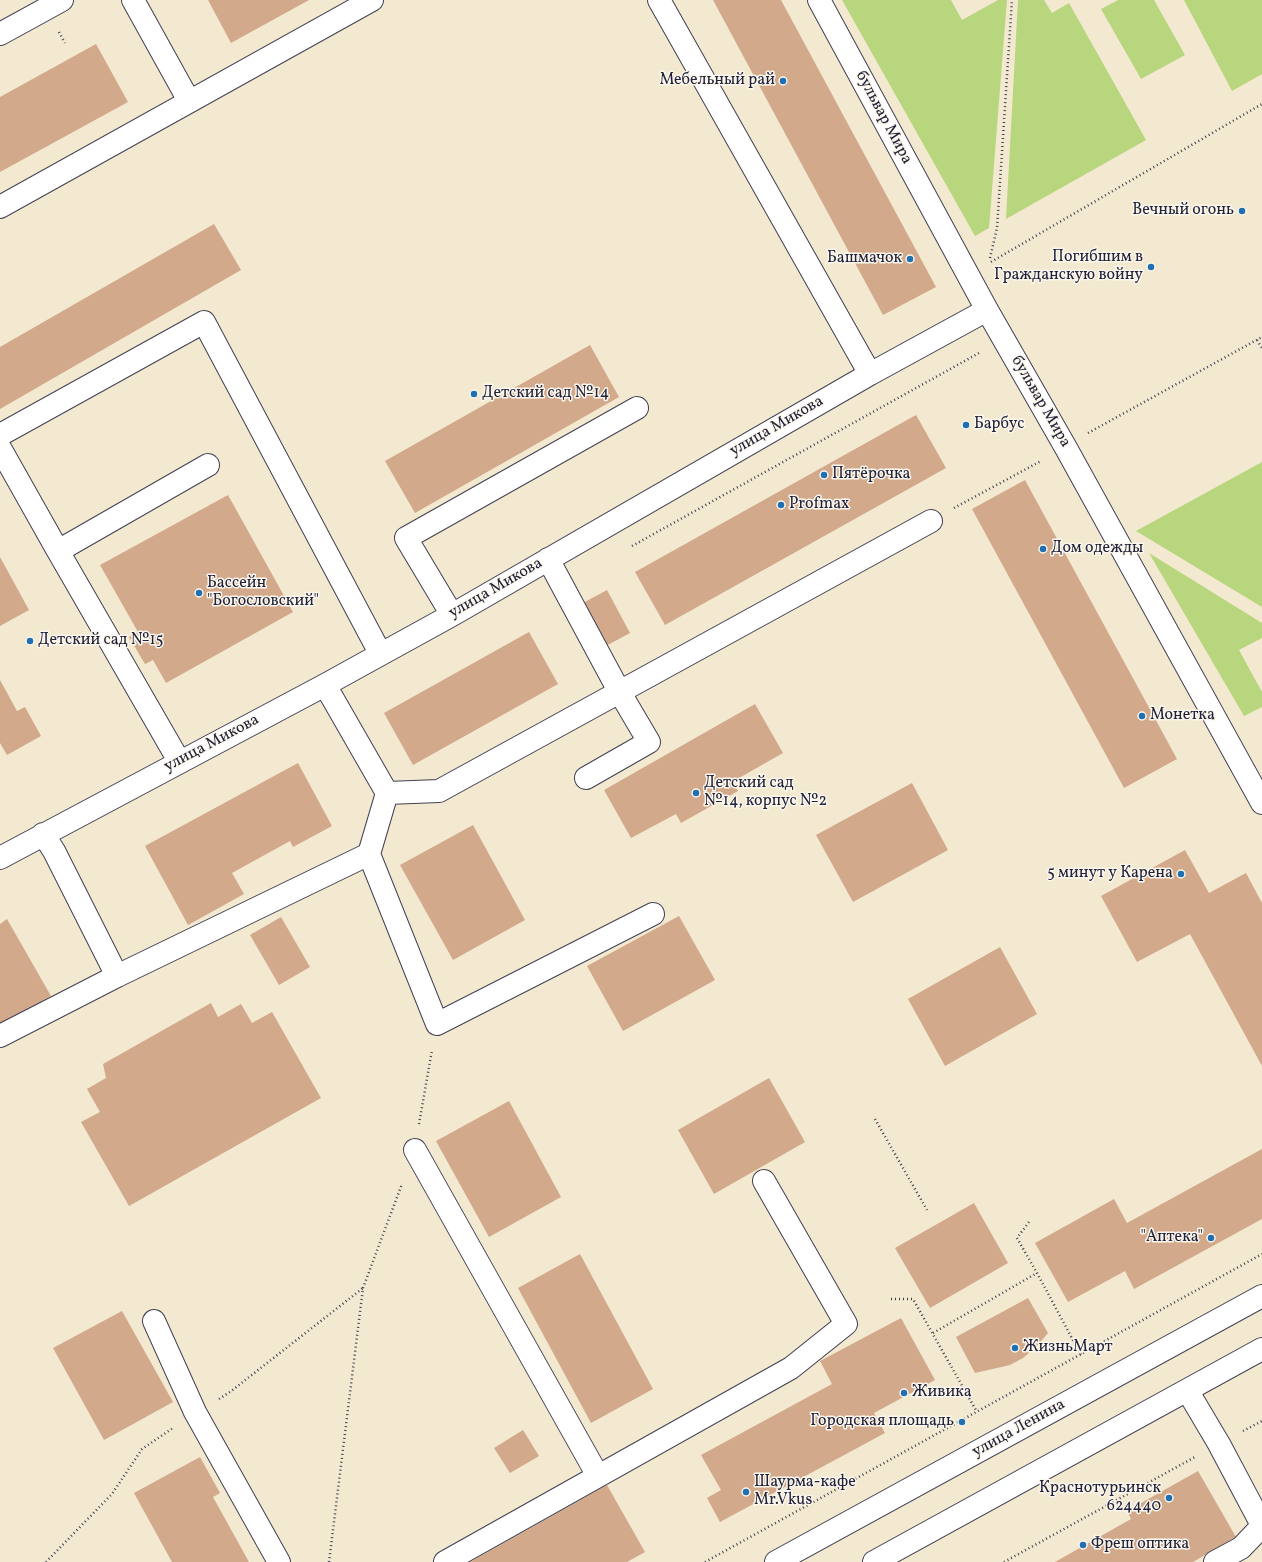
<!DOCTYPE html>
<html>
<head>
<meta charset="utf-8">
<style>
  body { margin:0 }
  canvas { display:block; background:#f3e8d0 }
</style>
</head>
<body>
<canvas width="1262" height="1562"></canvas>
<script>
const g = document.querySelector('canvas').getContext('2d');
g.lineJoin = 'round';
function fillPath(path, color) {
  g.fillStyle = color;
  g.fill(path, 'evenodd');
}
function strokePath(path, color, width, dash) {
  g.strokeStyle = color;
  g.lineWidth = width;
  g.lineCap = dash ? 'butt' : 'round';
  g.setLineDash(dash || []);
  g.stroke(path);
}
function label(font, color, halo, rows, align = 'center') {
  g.font = font + ' Vollkorn,serif';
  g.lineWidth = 3;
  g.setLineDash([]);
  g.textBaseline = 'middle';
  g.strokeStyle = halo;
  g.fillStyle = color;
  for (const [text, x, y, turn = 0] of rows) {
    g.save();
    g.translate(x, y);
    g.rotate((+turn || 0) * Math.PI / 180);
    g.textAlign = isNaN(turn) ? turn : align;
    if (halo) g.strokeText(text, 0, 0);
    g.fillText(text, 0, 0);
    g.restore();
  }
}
fillPath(new Path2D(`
  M842 0H951L962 20 998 0H1007L989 228 975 236Z
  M1018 0H1044L1052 13 1069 3 1146 140 1006 219Z
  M1118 0H1154L1185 55 1141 79 1101 9Z
  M1184 0H1262V74L1232 91Z
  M1262 462V607L1136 531Z
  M1149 553 1262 623V638L1239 650 1262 692V707L1244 716Z`), '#b8d67d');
fillPath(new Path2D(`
  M208 0H309L231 43Z
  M713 0H781L936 287 883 315Z
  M96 44 128 102 0 172V97Z
  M214 224 241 270 0 409V347Z
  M590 345 619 397 415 513 385 461Z
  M916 415 946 468 665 625 635 572Z
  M1025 480 1177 759 1124 788 972 509Z
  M228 495 293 612 166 683 153 660 145 664 129 637 138 632 100 565Z
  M0 557 29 610 0 626Z
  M607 590 630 633 604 647 581 604Z
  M529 632 558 684 413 765 384 713Z
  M0 680 17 711 25 707 41 736 7 755 0 743Z
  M755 704 783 753 732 782 738 791 681 823 676 814 631 838 604 790Z
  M298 763 332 826 293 847 290 841 232 873 244 894 188 925 145 846Z
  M912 783 948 850 853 902 816 835Z
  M473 825 525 920 453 960 400 865Z
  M1185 850 1209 893 1246 873 1262 903V1066L1190 934 1137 962 1101 896Z
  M679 916 715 980 623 1031 587 966Z
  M281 917 310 967 279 985 250 935Z
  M7 919 51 996 0 1025V924Z
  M1000 947 1037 1014 945 1066 908 999Z
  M211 1003 218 1017 241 1004 252 1023 272 1012 321 1098 129 1206 81 1122 100 1112 87 1089 106 1078 103 1064Z
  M769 1078 805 1142 714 1194 678 1130Z
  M509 1101 561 1197 489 1237 436 1141Z
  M1262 1149V1219L1134 1289 1125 1271 1068 1302 1035 1243 1114 1199 1127 1223Z
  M974 1203 1008 1263 930 1308 895 1248Z
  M580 1254 653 1389 591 1423 518 1288Z
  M1028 1298 1048 1333 1036 1347 1023 1358 1010 1365 975 1373 956 1337Z
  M122 1311 173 1402 104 1440 53 1348Z
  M901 1318 935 1380 874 1413 885 1433 720 1522 707 1498 721 1490 701 1455 832 1384 820 1361Z
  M523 1430 539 1456 510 1473 494 1448Z
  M200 1457 220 1493 213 1497 249 1562H172L134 1493Z
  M1198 1471 1236 1537 1193 1562H1055L1131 1519 1127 1511Z
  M607 1485 645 1552 627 1562H470Z`), '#d2a98b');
const minor = new Path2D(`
  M133 0 189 101
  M659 0 870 374
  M819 0 987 310 1066 448 1262 803
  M0 207 372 0
  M0 435 204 322 380 653
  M0 448 58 551
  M548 559 619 691 649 742 586 778
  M452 615 406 538 637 408
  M325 685 387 793 369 854 437 1024 653 914
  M179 761 58 551 208 465
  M387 793 439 791 931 521
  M43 834 54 851 117 976 369 854
  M0 858 325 685 452 615 870 374 987 310
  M0 1036 117 976
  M415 1150 598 1476
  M154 1321 195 1412 279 1562
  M1187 1390 1219 1444 1262 1525
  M445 1562 791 1368 846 1324 764 1181
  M776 1562 1262 1296
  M874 1562 1262 1349
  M1215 1562 1241 1548 1262 1526`);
const major = new Path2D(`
  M0 34 62 0`);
strokePath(minor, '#414051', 24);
strokePath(major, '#414051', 24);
strokePath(new Path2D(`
  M59 32 65 43
  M990 258 997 228 1012 0
  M991 262 1262 104
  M1257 340 1262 348
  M1088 433 1262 337
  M954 508 1041 461
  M632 546 979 353
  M875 1119 927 1210
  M419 1124 432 1050
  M1029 1222 1017 1238 1037 1273 1081 1355
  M891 1299H913L977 1412
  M933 1333 1037 1273
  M219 1399 230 1392 363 1288
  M1243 1431 1262 1421
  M46 1562 112 1494 142 1449 173 1428
  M329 1562 363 1288 402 1184
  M705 1562 1262 1254
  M1004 1562 1195 1457`), '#414051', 2.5, [1, 3]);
strokePath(minor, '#fff', 22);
strokePath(major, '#fff', 22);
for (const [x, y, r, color] of [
  [783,81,4,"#1f6fb2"],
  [1242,211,4,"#1f6fb2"],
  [910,259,4,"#1f6fb2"],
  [1151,267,4,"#1f6fb2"],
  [474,394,4,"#1f6fb2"],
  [966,425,4,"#1f6fb2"],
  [824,475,4,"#1f6fb2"],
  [781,505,4,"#1f6fb2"],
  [1043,549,4,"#1f6fb2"],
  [199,593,4,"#1f6fb2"],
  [30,641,4,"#1f6fb2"],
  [1142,716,4,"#1f6fb2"],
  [696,793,4,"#1f6fb2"],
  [1181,874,4,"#1f6fb2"],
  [1211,1238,4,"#1f6fb2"],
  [1015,1348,4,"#1f6fb2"],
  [904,1393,4,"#1f6fb2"],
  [962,1422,4,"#1f6fb2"],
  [746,1492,4,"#1f6fb2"],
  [1169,1498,4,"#1f6fb2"],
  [1083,1545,4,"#1f6fb2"]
]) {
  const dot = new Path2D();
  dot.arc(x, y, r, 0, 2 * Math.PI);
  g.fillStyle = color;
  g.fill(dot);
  strokePath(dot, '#fbf7ec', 1.5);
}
label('16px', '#22223b', '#fbf7ec', [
  ["Мебельный рай",775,81,"right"],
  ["Вечный огонь",1234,211,"right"],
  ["Погибшим в",1143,258,"right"],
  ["Гражданскую войну",1143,276,"right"],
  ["Башмачок",902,259,"right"],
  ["Детский сад №14",482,394],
  ["Барбус",974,425],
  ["Пятёрочка",832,475],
  ["Profmax",789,505],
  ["Дом одежды",1051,549],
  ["Бассейн",207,584],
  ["\"Богословский\"",207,602],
  ["Детский сад №15",38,641],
  ["Монетка",1150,716],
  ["Детский сад",704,784],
  ["№14, корпус №2",704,802],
  ["5 минут у Карена",1173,874,"right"],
  ["\"Аптека\"",1203,1238,"right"],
  ["ЖизньМарт",1023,1348],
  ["Живика",912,1393],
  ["Городская площадь",954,1422,"right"],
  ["Шаурма-кафе",754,1483],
  ["Mr.Vkus",754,1501],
  ["Краснотурьинск",1161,1489,"right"],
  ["624440",1161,1507,"right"],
  ["Фреш оптика",1091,1545]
], 'left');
label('16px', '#22223b', '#fbf7ec', [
  ["бульвар Мира",883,118,62],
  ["бульвар Мира",1040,402,60],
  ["улица Микова",777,427,-30],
  ["улица Микова",496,589,-30],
  ["улица Микова",212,744,-28],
  ["улица Ленина",1019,1429,-29]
]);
</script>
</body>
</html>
